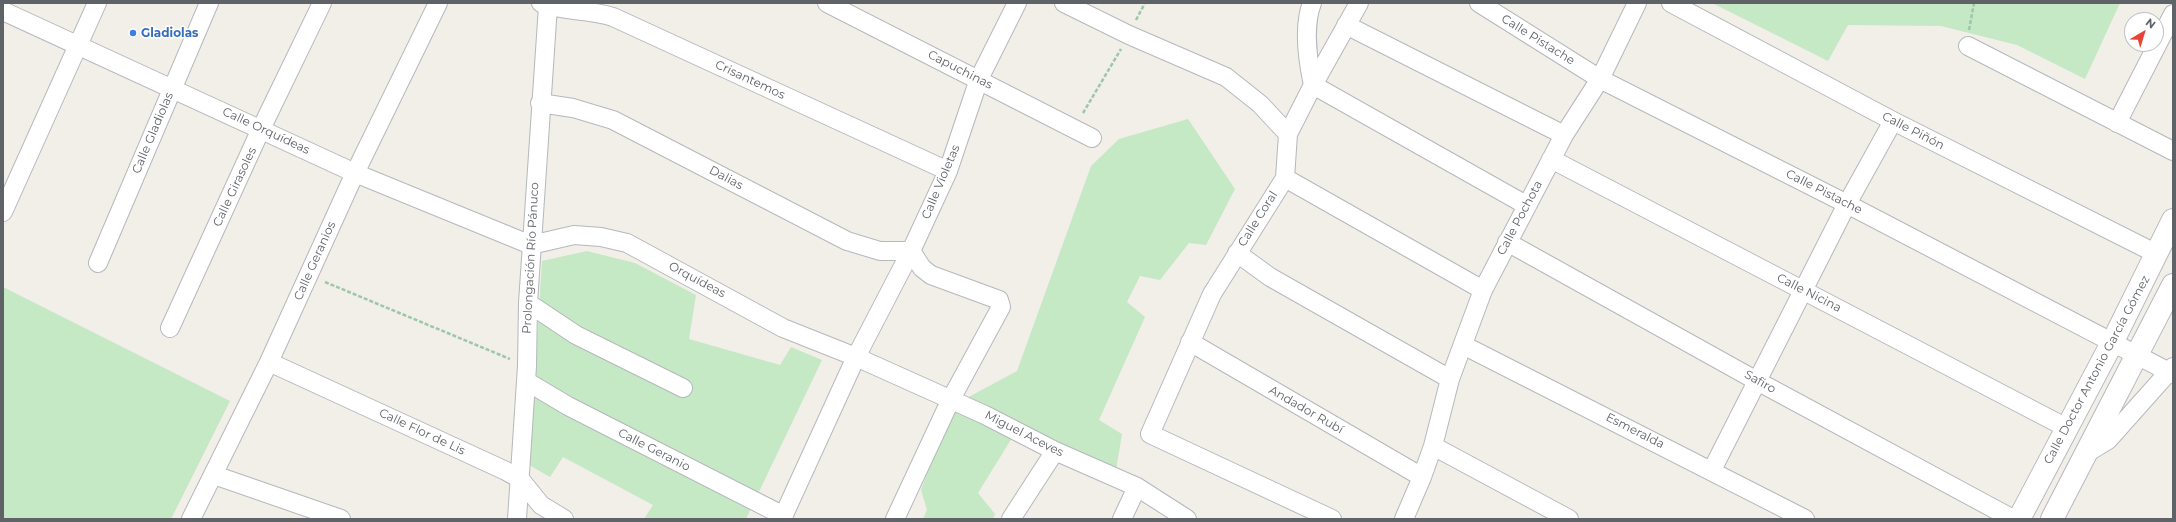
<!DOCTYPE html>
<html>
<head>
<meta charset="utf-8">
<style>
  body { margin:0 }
  #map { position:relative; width:2176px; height:522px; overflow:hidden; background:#f1efe8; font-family:Montserrat,sans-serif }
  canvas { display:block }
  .frame { position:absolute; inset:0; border:4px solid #5f6368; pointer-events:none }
  .north { position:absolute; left:2124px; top:12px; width:40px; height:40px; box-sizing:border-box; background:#fff; border:1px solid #bfc1c3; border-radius:50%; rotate:38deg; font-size:11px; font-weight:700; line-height:16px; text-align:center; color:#5f6368 }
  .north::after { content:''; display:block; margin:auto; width:14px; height:18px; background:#ea4335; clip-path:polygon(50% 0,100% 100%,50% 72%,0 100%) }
</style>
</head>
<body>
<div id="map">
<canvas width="2176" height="522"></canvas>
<div class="frame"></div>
<div class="north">N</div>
</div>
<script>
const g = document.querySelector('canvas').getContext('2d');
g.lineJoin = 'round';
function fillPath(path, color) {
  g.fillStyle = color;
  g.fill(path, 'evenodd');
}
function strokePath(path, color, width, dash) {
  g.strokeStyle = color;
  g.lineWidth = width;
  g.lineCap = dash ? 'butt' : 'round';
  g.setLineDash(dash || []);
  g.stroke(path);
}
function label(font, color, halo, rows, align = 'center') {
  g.font = font + ' Montserrat,sans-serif';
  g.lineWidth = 3;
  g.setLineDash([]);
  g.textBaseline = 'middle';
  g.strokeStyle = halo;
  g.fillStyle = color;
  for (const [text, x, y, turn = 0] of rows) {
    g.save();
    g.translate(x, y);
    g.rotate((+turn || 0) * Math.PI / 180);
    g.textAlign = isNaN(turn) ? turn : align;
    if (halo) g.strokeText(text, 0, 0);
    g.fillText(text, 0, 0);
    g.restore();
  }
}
fillPath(new Path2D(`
  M1712 3H2120L2085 79 2017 45 1941 26 1848 25 1828 61Z
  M1188 119 1235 189 1206 245 1189 243 1160 280 1140 276 1127 302 1145 317 1099 420 1122 434 1116 470 1020 425 978 493 995 514 993 519H923L927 510 921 490 952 406 1017 371 1091 166 1119 139Z
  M587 251 635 263 696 295 689 339 780 365 791 347 822 360 746 519H644L653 505 563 457 550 477 529 465 542 261Z
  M3 287 230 401 171 519H3Z`), '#c5e8c5');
const minor = new Path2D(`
  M541 3C563 12 589 9 613 17L948 171
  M827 3 1092 138
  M1064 3 1129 35 1226 77 1260 104 1288 134
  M1312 3C1303 26 1308 62 1313 85L1526 205
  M1479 3 1600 79 1847 204 2173 374
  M1671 3 1893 121 2157 254
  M3 11 355 173 531 245 574 235 601 237 627 243 783 328 856 357 985 415 1055 451 1137 487 1187 519
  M1346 25 1564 135
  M1968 46 2173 151
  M540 103 573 108 613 120 847 241 880 251H911L922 268 931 275 999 300 1001 307 951 399 895 519
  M2117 123 2173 14
  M1551 159 2067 428
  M1285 178 1483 290
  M3 212 97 3
  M1507 242 1757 381 2013 519
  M1237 253 1270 277 1450 379
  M98 263 209 3
  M528 303 576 335 683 388
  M170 328 261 129 322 3
  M1190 342 1422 477
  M1463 345 1805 519
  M269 362 506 471 520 479 541 505 564 519
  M526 381 568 406 784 516
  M1433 446 1569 519
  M2085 454 2108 440 2173 367
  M1712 470 1847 204 1893 121
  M214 475 341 519
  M191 519 269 362 355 173 438 3
  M517 519 527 366 528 303 548 6
  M782 519 856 357 911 251 948 171 979 79 1017 3
  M1011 519 1055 451
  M1122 519 1137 487
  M1332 519 1150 434 1212 294 1285 178 1288 134 1313 85 1359 3
  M1404 519 1422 477 1433 446 1450 379 1483 290 1564 135 1600 79 1637 3`);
const tertiary = new Path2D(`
  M2019 519 2113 341 2173 220
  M2052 519 2173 285`);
strokePath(minor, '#b5b8bc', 20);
strokePath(tertiary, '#b5b8bc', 24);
strokePath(new Path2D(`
  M1136 20 1145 3
  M1969 30 1974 3
  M1083 113 1121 49
  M325 282 510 359`), '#9cc7a9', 2.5, [4, 2]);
strokePath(minor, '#fff', 18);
strokePath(tertiary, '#fff', 22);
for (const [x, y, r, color] of [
  [133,33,4,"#3f7fe0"]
]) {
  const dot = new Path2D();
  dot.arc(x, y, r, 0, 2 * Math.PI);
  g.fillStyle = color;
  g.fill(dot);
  strokePath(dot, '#fff', 1.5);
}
label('bold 12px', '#366cbe', '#fff', [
  ["Gladiolas",141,33]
], 'left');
label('12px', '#5f6368', '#fff', [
  ["Calle Pistache",1538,40,32],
  ["Capuchinas",960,70,27],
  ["Crisantemos",750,80,25],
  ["Calle Orquídeas",266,131,25],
  ["Calle Piñón",1913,131,27],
  ["Calle Gladiolas",153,133,-67],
  ["Dalias",726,178,28],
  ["Calle Violetas",941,182,-67],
  ["Calle Girasoles",235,187,-65],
  ["Calle Pistache",1824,192,27],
  ["Calle Pochota",1520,218,-62],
  ["Calle Coral",1258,219,-58],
  ["Prolongación Río Pánuco",531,258,-87],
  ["Calle Geranios",315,261,-66],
  ["Orquídeas",697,280,28],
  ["Calle Nicina",1809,293,27],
  ["Calle Doctor Antonio García Gómez",2097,370,-62],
  ["Safiro",1760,382,29],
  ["Andador Rubí",1306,410,30],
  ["Esmeralda",1635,431,27],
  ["Calle Flor de Lis",422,432,25],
  ["Miguel Aceves",1024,434,27],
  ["Calle Geranio",654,450,27]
]);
</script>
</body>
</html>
